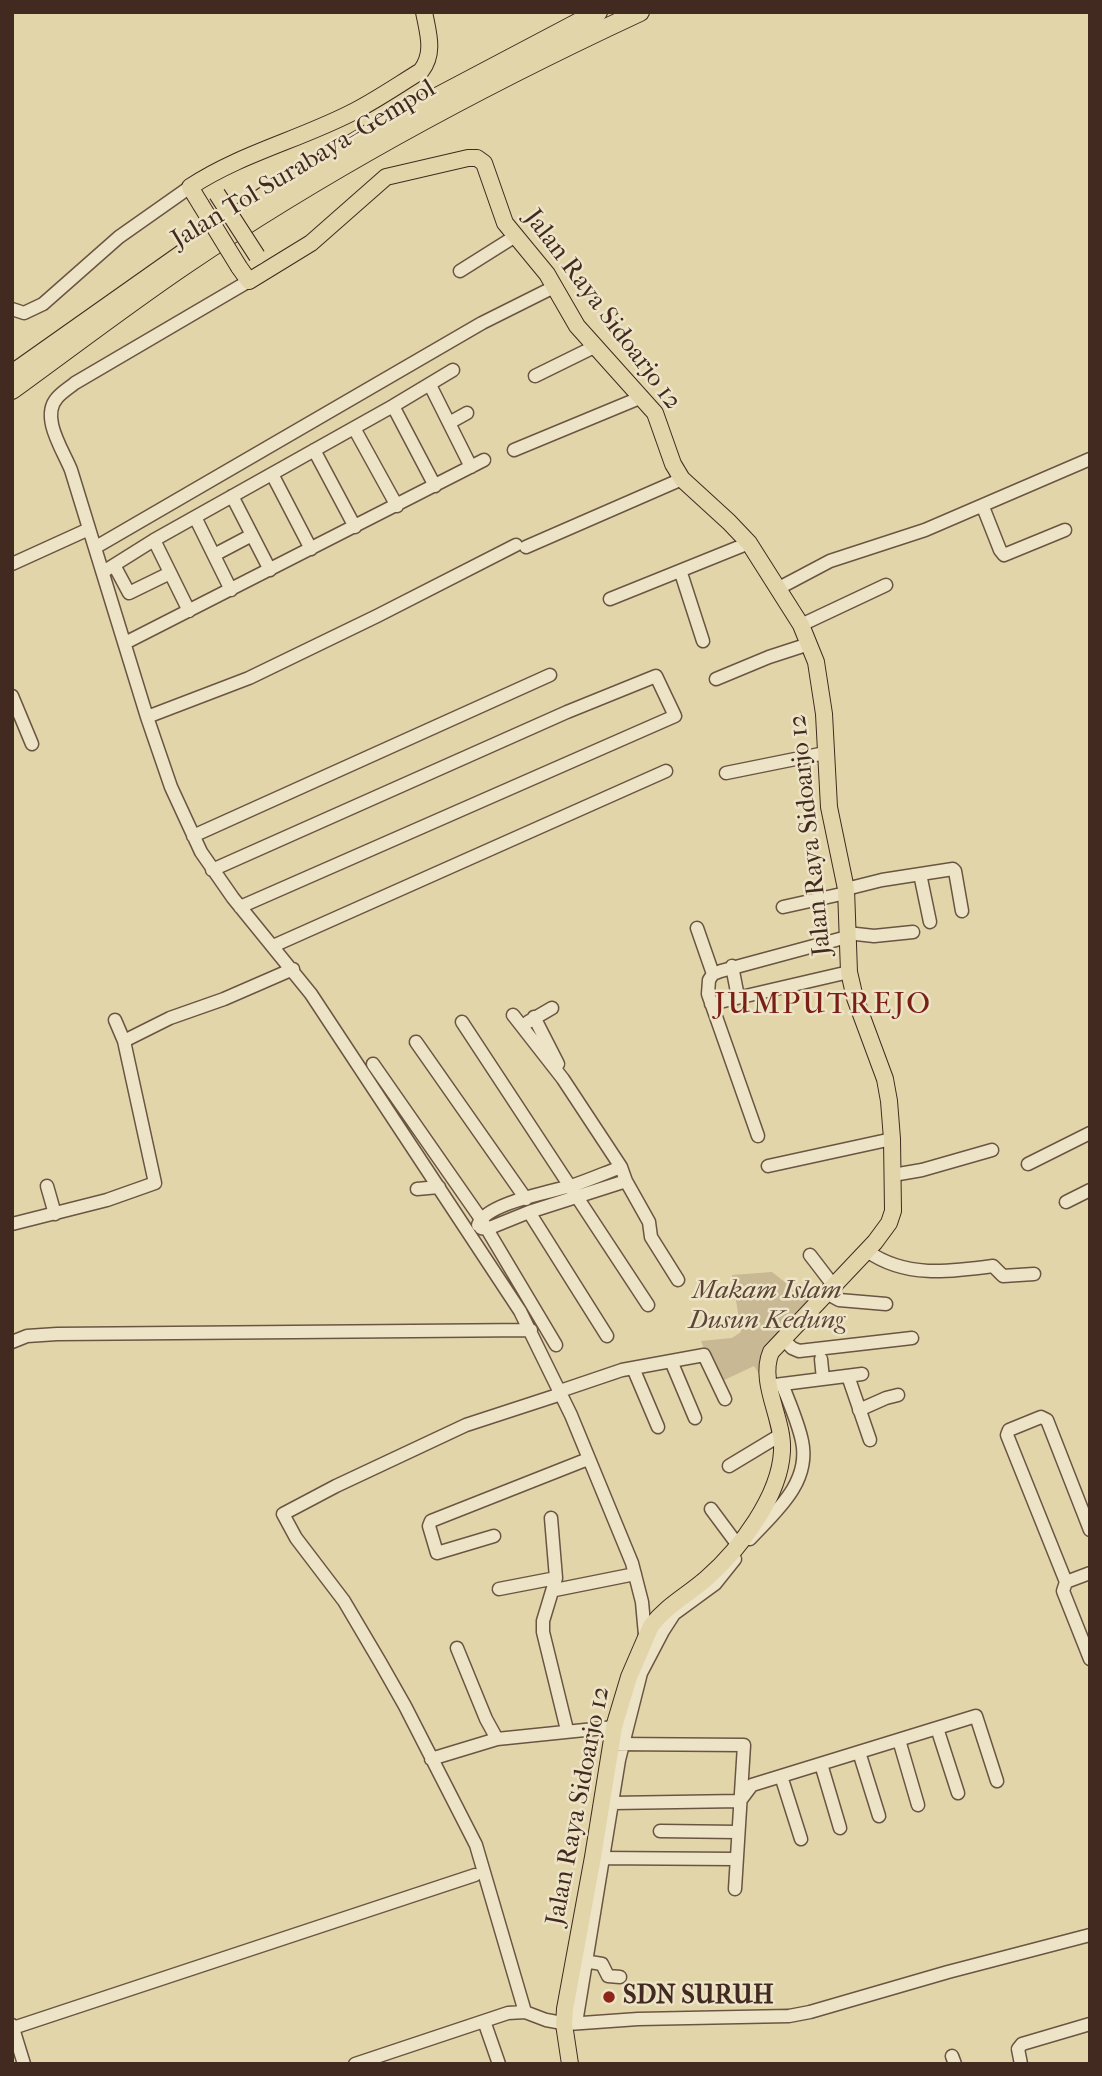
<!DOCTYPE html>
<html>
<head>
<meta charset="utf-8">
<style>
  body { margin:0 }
  #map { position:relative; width:1102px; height:2076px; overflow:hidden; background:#e3d5aa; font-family:"IM FELL French Canon",serif }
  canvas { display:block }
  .frame { position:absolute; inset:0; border:14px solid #422a20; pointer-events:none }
</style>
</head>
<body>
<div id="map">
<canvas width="1102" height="2076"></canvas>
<div class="frame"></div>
</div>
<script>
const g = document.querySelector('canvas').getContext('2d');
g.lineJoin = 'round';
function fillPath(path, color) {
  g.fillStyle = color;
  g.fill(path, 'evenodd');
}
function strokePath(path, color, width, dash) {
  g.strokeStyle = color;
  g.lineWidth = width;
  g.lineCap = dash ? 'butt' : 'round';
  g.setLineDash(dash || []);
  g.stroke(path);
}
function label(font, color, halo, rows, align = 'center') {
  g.font = font + ' "IM FELL French Canon",serif';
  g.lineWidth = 5;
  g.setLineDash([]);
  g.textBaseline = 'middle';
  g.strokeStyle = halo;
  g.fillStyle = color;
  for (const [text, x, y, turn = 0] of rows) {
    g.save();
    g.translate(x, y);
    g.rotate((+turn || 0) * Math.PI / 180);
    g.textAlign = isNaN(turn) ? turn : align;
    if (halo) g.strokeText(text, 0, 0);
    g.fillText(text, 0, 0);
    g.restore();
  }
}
fillPath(new Path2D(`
  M772 1272 814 1305 760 1375 754 1366 718 1383 701 1341 732 1338 741 1332 732 1275Z`), '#c8b893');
const minor = new Path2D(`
  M460 271 514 237
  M249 281 75 383C69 388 62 392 57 398 40 417 63 450 71 470L147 717 171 787 201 852 233 898 311 994 520 1311 571 1415 632 1563 642 1602 645 1635
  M12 309 24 313 43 304 119 237 190 187
  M535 376 596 346
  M430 385 471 467
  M393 406 435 486
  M449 423 467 413
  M354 428 397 506
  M314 450 355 527
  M514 450 642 397
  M272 474 311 549
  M232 496 270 570
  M983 507 1000 550 1004 555 1065 530
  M195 517 231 590
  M154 540 189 611
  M96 547 482 323 554 287
  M526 547 682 479
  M214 555 252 535
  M12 564 89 529
  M114 565 129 593 170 573
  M103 572 154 540 393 406 453 370
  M681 573 703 641
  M779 588 830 561 925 530 1090 459
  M610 599 749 543
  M801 625 886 585
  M125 643 484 460
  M716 679 769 657 809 644
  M12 696 32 744
  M147 717 249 678 377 616 516 545
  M726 773 825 753
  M193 836 550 675
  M212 870 567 712 656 676 675 716 240 907
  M920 874 930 922
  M846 889 882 880 953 869 955 871 962 911
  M783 907 846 893
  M697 928 713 974
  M847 933 874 936 913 932
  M273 946 666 771
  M732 966 738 997
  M711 1004 849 972
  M513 1015 563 1079 621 1167 626 1181 649 1222 651 1237 678 1280
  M534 1017 558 1064
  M462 1022 648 1305
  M528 1022 552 1008
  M124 1041 170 1018 224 999 293 969
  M416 1042 526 1199
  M373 1064 481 1219 556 1345
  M758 1136 708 994 709 980 713 974 721 971 847 937
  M1028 1164 1090 1133
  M768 1166 892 1139
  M893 1175 922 1170 992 1150
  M47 1186 55 1214
  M417 1189 439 1187
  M1066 1202 1090 1190
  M529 1212 607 1336
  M12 1224 107 1200 155 1183 124 1041 115 1020
  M478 1225C486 1203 551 1192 574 1185 589 1180 605 1173 621 1167
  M481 1228 487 1229 529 1212 626 1181
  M867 1251C905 1278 949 1272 993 1266L1003 1276 1034 1274
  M810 1255 833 1285
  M826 1293 839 1300 886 1304
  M782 1338 792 1348 799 1351 912 1338
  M12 1342 27 1336 57 1334 531 1330
  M821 1359 823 1379
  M671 1361 695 1418
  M633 1368 658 1427
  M848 1376 870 1440
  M775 1385 862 1374
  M560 1391 622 1370 704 1355 725 1399
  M859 1410 886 1398 898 1395
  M729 1466 782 1434
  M711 1509 737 1544
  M551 1518 556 1578 543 1621V1632L567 1730
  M1090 1530 1047 1420 1041 1417 1009 1430 1007 1435 1066 1582 1063 1591 1090 1659
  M494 1536 437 1553 429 1526 431 1521 588 1459
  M750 1539C775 1512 811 1483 802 1441 798 1422 789 1402 782 1384
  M1066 1582 1090 1573
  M499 1589 556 1578
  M555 1590 635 1574
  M457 1648 486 1719 497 1739
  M937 1728 958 1793
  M899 1740 918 1805
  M614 1744 744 1745 735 1889
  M859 1752 879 1816
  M431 1759 497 1739 614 1727
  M821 1764 840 1828
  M781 1776 801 1839
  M612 1803 740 1801 752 1785 976 1716 997 1781
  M660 1831 737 1832
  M596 1858 735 1859
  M578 1960 602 1964 608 1976 620 1977
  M525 2012 476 1845 405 1706 380 1662 344 1601 296 1538 283 1514 336 1486 466 1425 561 1394
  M484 2021 499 2064
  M576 2023 619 1760 641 1673 663 1631 674 1614 715 1584 735 1559
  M12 2025 24 2064
  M13 2028 475 1875
  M952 2056 955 2064
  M355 2064 508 2013 525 2012 546 2020 568 2024 638 2019 789 2016 810 2012 948 1972 1090 1935
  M1021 2064 1018 2049 1022 2044 1090 2024`);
const major = new Path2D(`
  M201 205 190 187C240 154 298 140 351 113 375 101 398 85 421 71 435 53 428 33 424 12
  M239 267 249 281 311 243 386 177 468 158H477L484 163 505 223 547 274 577 326 655 413 673 464 682 479 729 522 749 543 801 625 816 662 824 714 829 807 846 889 849 972 855 998 885 1079 889 1101 892 1139 893 1211 889 1223 875 1242 771 1352C758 1382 784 1419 782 1451 780 1496 740 1549 707 1578 688 1595 667 1605 651 1626L629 1677 614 1727 593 1857 565 2009 564 2024 570 2064`);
const highway = new Path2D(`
  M12 374 267 194 378 128 598 12
  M12 390C70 348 126 305 185 265 328 168 483 85 640 12`);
strokePath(minor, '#6a5542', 15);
strokePath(major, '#422a20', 18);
strokePath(highway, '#422a20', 20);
strokePath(minor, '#ede4c8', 12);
strokePath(major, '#e3d5aa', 16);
strokePath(highway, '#e3d5aa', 18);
const majorBridge = new Path2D(`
  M217 194 257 256
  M201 205 239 267`);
strokePath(majorBridge, '#422a20', 18, []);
strokePath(majorBridge, '#e3d5aa', 16);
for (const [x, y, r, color] of [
  [609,1997,7,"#8f2418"]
]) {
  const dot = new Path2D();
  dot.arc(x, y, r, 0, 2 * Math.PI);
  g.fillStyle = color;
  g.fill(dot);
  strokePath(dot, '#ede4c8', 2.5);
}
label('26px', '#422a20', '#ede4c8', [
  ["Jalan Tol Surabaya–Gempol",304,165,-31],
  ["Jalan Raya Sidoarjo 12",602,310,53],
  ["Jalan Raya Sidoarjo 12",811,835,-96],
  ["Jalan Raya Sidoarjo 12",579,1806,-79]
]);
label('italic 26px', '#5d4637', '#ede4c8', [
  ["Makam Islam",767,1292],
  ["Dusun Kedung",767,1322]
]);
label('bold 26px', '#422a20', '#ede4c8', [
  ["SDN SURUH",623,1997]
], 'left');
g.letterSpacing = '2px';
label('30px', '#7a1f14', '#ede4c8', [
  ["JUMPUTREJO",823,1006]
]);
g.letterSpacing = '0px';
</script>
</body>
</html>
